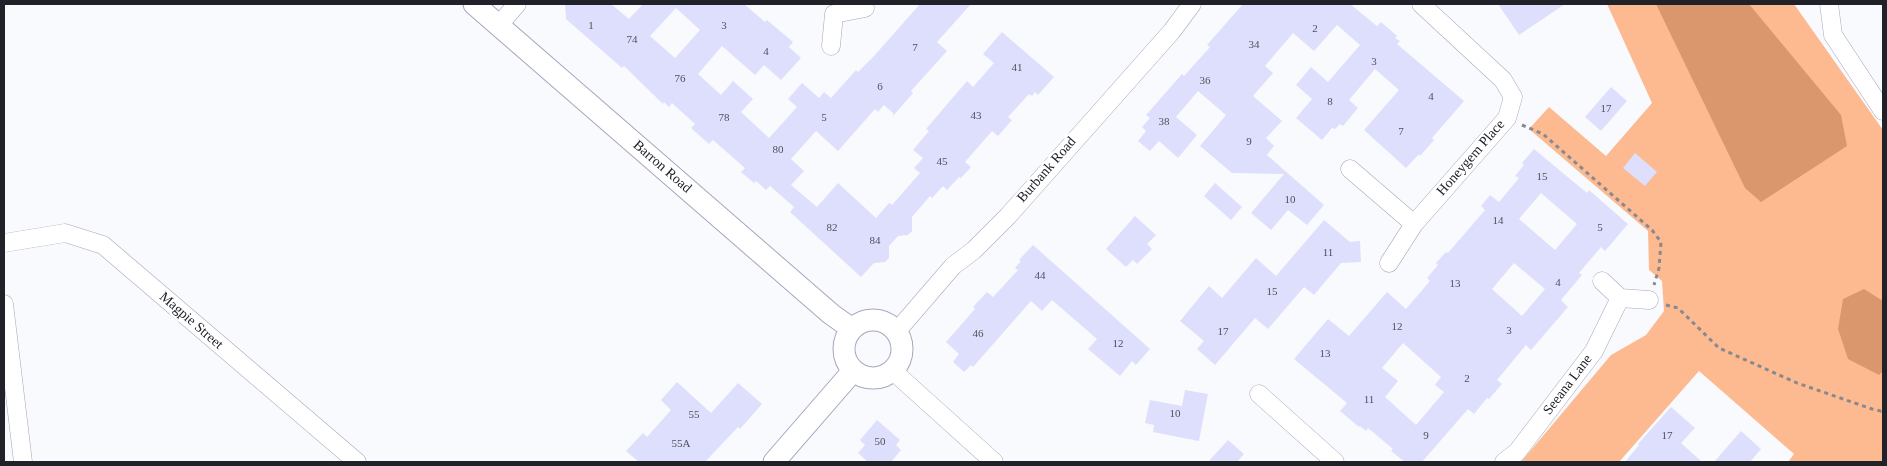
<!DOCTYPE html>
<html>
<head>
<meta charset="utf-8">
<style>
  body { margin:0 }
  #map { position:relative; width:1887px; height:466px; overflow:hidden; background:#f9fafe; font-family:Georgia,serif }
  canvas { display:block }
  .frame { position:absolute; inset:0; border:5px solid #21212a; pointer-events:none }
</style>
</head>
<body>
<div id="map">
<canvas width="1887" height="466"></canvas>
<div class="frame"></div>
</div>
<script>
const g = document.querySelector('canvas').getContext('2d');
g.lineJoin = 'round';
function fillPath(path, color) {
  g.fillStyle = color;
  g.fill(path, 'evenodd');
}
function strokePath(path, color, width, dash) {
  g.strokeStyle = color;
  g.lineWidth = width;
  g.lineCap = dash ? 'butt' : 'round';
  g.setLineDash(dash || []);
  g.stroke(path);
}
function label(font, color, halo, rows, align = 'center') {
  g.font = font + ' Georgia,serif';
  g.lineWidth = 5;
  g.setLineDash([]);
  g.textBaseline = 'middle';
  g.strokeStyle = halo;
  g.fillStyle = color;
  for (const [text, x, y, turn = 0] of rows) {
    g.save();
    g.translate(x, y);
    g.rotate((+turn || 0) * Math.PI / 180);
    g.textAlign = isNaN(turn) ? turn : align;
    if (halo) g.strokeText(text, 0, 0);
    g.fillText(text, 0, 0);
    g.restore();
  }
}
fillPath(new Path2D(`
  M1607 4H1794L1883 130V462H1788L1794 454 1699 371 1619 462H1521L1611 355 1646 335 1664 311 1662 281 1649 270 1648 231 1529 129 1549 107 1606 156 1652 103Z`), '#fdba91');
fillPath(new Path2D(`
  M1656 4H1749L1841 115 1847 146 1761 202 1745 188Z
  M1864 289 1883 301V371L1879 375 1848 359 1838 329 1843 299Z`), '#da976e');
fillPath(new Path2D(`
  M565 4H611L629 19 643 4H744L765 22 767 20 793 42 789 47 801 58 781 80 764 65 755 75 722 46 698 74 721 95 733 81 753 99 741 112 769 138 797 107 788 99 802 83 819 98 824 92 831 98 856 70 858 72 874 56 920 4H971L937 42 947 51 911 91 913 93 893 116V113L884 105 878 112 875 109 838 151 816 131 791 159 804 171 791 185 817 207 838 183 876 218 889 203 892 205 920 173 914 168 923 158 913 150 929 131 926 129 967 81 973 87 994 63 983 54 1002 32 1054 77 1038 95 1035 92 1032 96 1029 94 1008 117 1012 120 998 136 992 131 965 162 971 167 961 178 959 177 947 190 943 186 932 198 930 196 912 217V231L908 235 898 236 889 246V258L885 262 874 263 861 277 790 212 794 207 770 186 766 190 756 181 754 183 741 172 745 168 713 140 709 144 691 128 695 124 672 103 669 107 664 102 663 104 624 66 622 68 566 19ZM676 8 700 30 675 58 650 36Z
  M1243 4H1350L1377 26 1381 22 1397 36 1395 38 1400 41 1397 44 1464 101 1432 138 1434 140 1420 156 1419 154 1406 168 1364 130 1399 90 1375 69 1349 100 1358 108 1343 126 1340 124 1335 129 1332 128 1322 140 1296 118 1312 99 1296 85 1311 67 1328 82 1360 45 1337 25 1314 51 1293 33 1265 66 1273 73 1253 96 1282 121 1266 138 1274 146 1267 155 1324 205 1307 225 1288 210 1271 230 1251 213 1284 174 1232 173 1200 146 1226 115 1198 91 1176 117 1197 135 1178 158 1159 141 1150 151 1138 141 1146 131 1142 127 1150 118 1146 115 1182 74 1184 76 1210 47 1207 45Z
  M1498 4H1565L1519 35Z
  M1611 87 1627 101 1601 131 1585 117Z
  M1534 149 1587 193 1589 190 1628 224 1605 251 1601 247 1579 273 1582 275 1561 300 1568 307 1531 350 1526 345 1497 380 1502 384 1489 399 1487 398 1474 414 1468 409 1422 462H1405L1391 451 1393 449 1368 428 1366 431 1360 426 1359 427 1340 411 1347 403 1294 359 1328 319 1349 336 1387 292 1406 309 1430 281 1427 278 1438 265 1436 263 1446 252 1448 253 1485 210 1481 206 1490 195 1499 202 1519 178 1515 176 1524 165 1522 163ZM1541 193 1577 224 1555 250 1519 219ZM1514 263 1545 289 1522 316 1492 289ZM1403 343 1441 377 1435 385 1444 392 1416 425 1385 397 1398 381 1382 368Z
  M1635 153 1657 172 1645 186 1623 168Z
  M1215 183 1242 207 1231 220 1204 196Z
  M1135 216 1156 235 1147 244 1152 249 1137 264 1133 260 1126 267 1106 249Z
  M1324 220 1350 242 1360 241 1361 262 1341 263 1314 295 1304 287 1268 329 1255 318 1215 365 1197 349 1204 341 1180 321 1209 286 1222 298 1256 258 1276 276Z
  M1033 245 1150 349 1136 365 1132 361 1120 376 1088 349 1097 339 1052 300 1042 311 1031 301 973 367 971 365 964 372 953 362 959 354 946 342 975 309 973 307 987 292 993 297 1018 270 1015 268 1021 261 1019 260Z
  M677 382 711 413 738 383 762 404 740 429 738 427 705 462H639L626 451 643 433 647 437 671 410 661 400Z
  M1185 390 1208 394 1199 441 1153 432 1154 425 1145 423 1150 400 1182 406Z
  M1671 407 1695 428 1681 443 1702 462H1625L1639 445 1638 444Z
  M877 420 900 440 896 445 901 450 891 462H868L858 453 865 445 860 440Z
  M1741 431 1761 449 1750 462H1714Z
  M1228 440 1244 454 1237 462H1208Z`), '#dedffc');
const minor = new Path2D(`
  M1829 4 1833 35 1883 111
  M499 25 517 4
  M831 46 834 14 865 8
  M1350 169 1414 224 1389 263
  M1414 224 1507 118 1513 97 1503 80 1421 4
  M4 243 65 233 103 245 357 462
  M1602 281 1620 298
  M4 304 23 462
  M897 331 953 266 974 250 1008 216 1172 31 1192 4
  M893 371 994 462
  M1259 394 1335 462
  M1504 462 1517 452 1594 351 1620 298 1649 300`);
const tertiary = new Path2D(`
  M474 4 831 314 852 329
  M844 349a29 29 0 1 1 58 0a29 29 0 1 1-58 0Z
  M774 462 853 371`);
strokePath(minor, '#a6a7bd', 19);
strokePath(tertiary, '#a6a7bd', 23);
strokePath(new Path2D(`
  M1522 125 1543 134 1652 230 1661 242 1659 268 1654 285
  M1666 305 1678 308 1719 348 1797 383 1872 409 1881 411 1883 409`), '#88888f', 3, [4, 4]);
strokePath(minor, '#fff', 18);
strokePath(tertiary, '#fff', 21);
label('11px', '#50505e', null, [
  ["1",591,26],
  ["3",724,26],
  ["2",1315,29],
  ["74",632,40],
  ["34",1254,45],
  ["7",915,48],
  ["4",766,52],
  ["3",1374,62],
  ["41",1017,68],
  ["76",680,79],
  ["36",1205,81],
  ["6",880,87],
  ["4",1431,97],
  ["8",1330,102],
  ["17",1606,109],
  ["43",976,116],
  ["78",724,118],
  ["5",824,118],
  ["38",1164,122],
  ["7",1401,132],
  ["9",1249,142],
  ["80",778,150],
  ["45",942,162],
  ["15",1542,177],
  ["10",1290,200],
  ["14",1498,221],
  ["82",832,228],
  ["5",1600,228],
  ["84",875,241],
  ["11",1328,253],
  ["44",1040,276],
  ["4",1558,283],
  ["13",1455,284],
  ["15",1272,292],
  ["12",1397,327],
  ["3",1509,331],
  ["17",1223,332],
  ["46",978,334],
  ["12",1118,344],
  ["13",1325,354],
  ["2",1467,379],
  ["11",1369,400],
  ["10",1175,414],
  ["55",694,415],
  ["9",1426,436],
  ["17",1667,436],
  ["50",880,442],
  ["55A",681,444]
]);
label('14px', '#21212a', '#fff', [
  ["Honeygem Place",1471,158,-49],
  ["Barron Road",662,167,41],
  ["Burbank Road",1047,170,-49],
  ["Magpie Street",191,321,41],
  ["Seeana Lane",1568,385,-53]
]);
</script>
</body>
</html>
